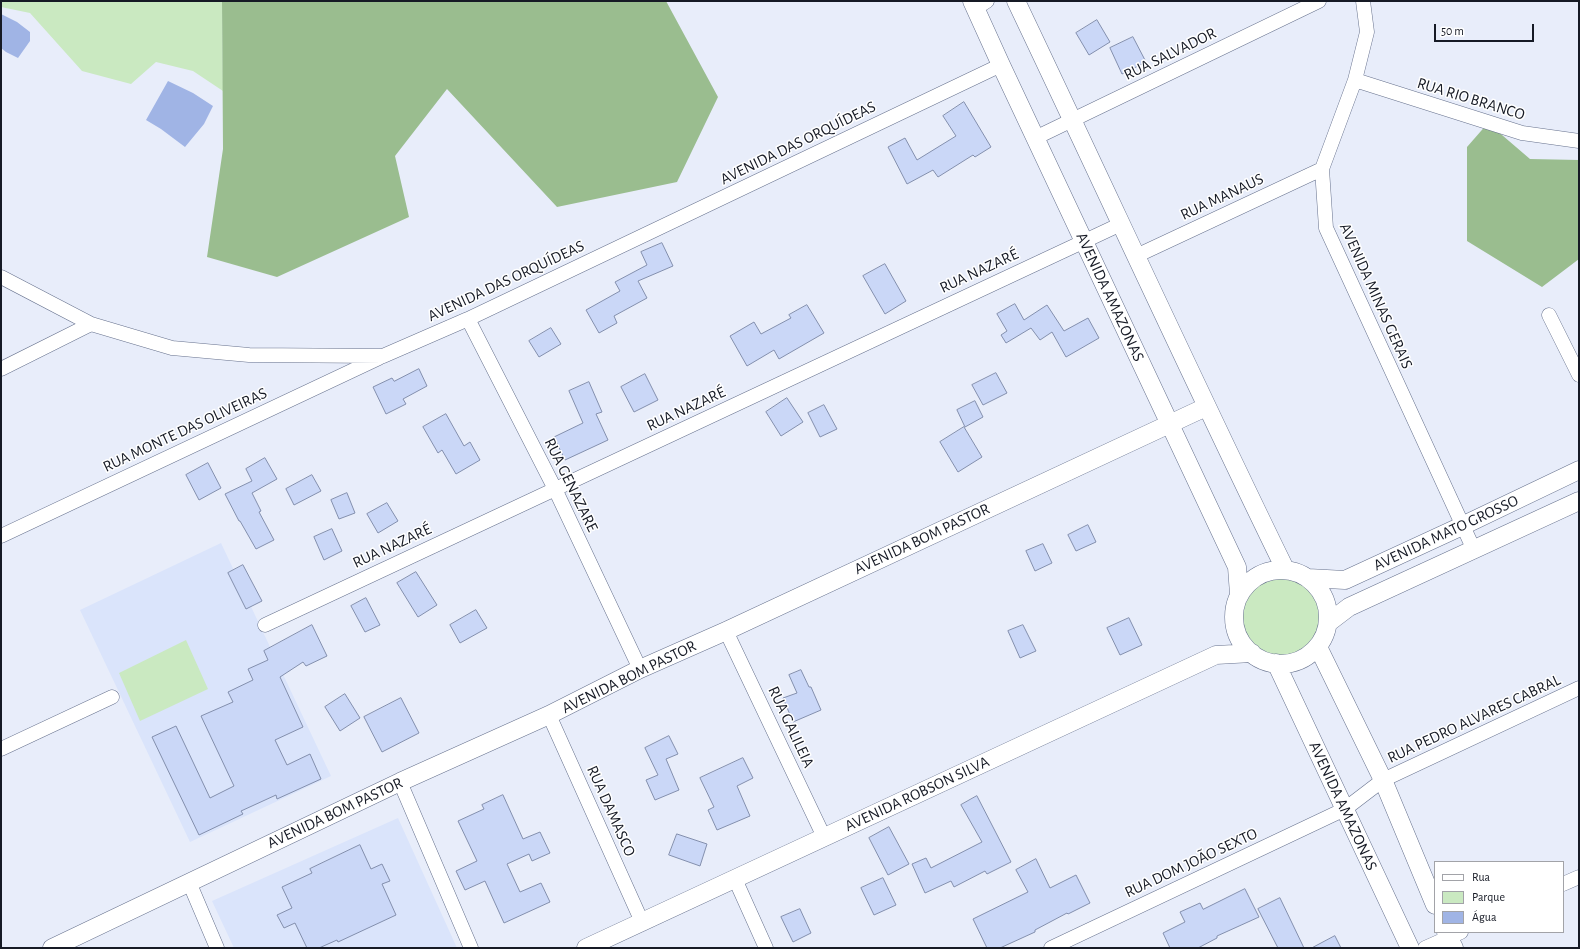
<!DOCTYPE html>
<html>
<head>
<meta charset="utf-8">
<style>
  body { margin:0 }
  #map { position:relative; width:1580px; height:949px; overflow:hidden; background:#e8edfa; font-family:"Alegreya Sans",sans-serif }
  canvas { display:block }
  .frame { position:absolute; inset:0; border:2px solid #161a25; pointer-events:none }
  .legend { position:absolute; left:1434px; top:861px; width:130px; height:72px; box-sizing:border-box; background:#fff; border:1px solid #a2a3a8; margin:0; padding:5px 7px; list-style:none; font-size:12px; color:#161a25 }
  .legend li { display:flex; align-items:center; gap:8px; height:20px }
  .legend b { width:20px; border:1px solid #a2a3a8 }
  .scale { position:absolute; left:1434px; top:24px; width:100px; height:18px; box-sizing:border-box; border:2px solid #161a25; border-top:0; padding-left:5px; font-size:12px; line-height:14px; white-space:nowrap; color:#161a25; -webkit-text-stroke:3px #fff; paint-order:stroke }
</style>
</head>
<body>
<div id="map">
<canvas width="1580" height="949"></canvas>
<div class="frame"></div>
<ul class="legend">
<li><b style="height:5px;background:#fff"></b>Rua</li>
<li><b style="height:11px;background:#cae9c1"></b>Parque</li>
<li><b style="height:11px;background:#a0b4e5"></b>Água</li>
</ul>
<div class="scale">50 m</div>
</div>
<script>
const g = document.querySelector('canvas').getContext('2d');
g.lineJoin = 'round';
function fillPath(path, color) {
  g.fillStyle = color;
  g.fill(path, 'evenodd');
}
function strokePath(path, color, width, dash) {
  g.strokeStyle = color;
  g.lineWidth = width;
  g.lineCap = dash ? 'butt' : 'round';
  g.setLineDash(dash || []);
  g.stroke(path);
}
function label(font, color, halo, rows, align = 'center') {
  g.font = font + ' "Alegreya Sans",sans-serif';
  g.lineWidth = 3;
  g.setLineDash([]);
  g.textBaseline = 'middle';
  g.strokeStyle = halo;
  g.fillStyle = color;
  for (const [text, x, y, turn = 0] of rows) {
    g.save();
    g.translate(x, y);
    g.rotate((+turn || 0) * Math.PI / 180);
    g.textAlign = isNaN(turn) ? turn : align;
    if (halo) g.strokeText(text, 0, 0);
    g.fillText(text, 0, 0);
    g.restore();
  }
}
fillPath(new Path2D(`
  M221 543 331 776 190 842 80 610Z
  M398 818 457 948H234L212 901Z`), '#dae4fb');
fillPath(new Path2D(`
  M1 1H222L223 91 193 71 156 62 131 84 82 71 30 13 1 7Z
  M1240 618a41 41 0 1 1 82 0a41 41 0 1 1-82 0Z
  M186 640 208 689 140 721 119 673Z`), '#cae9c1');
fillPath(new Path2D(`
  M222 1H666L718 97 677 182 557 207 447 89 395 156 409 217 277 277 207 257 223 149Z
  M1488 123 1530 159 1579 160V259L1542 287 1467 241V147Z`), '#9abd8f');
fillPath(new Path2D(`
  M1 14 17 22 30 32V41L18 58 6 52 1 48Z
  M168 81 193 93 213 106 204 124 185 147 161 129 146 120Z`), '#a0b4e5');
const building = new Path2D(`
  M1097 20 1110 42 1089 55 1076 33Z
  M1133 37 1146 62 1122 74 1110 48Z
  M964 102 991 147 975 157 973 155 938 177 933 170 907 184 888 147 905 138 917 160 956 136 943 116Z
  M662 243 673 266 638 281 647 298 614 316 617 323 599 333 586 310 620 291 615 282 647 265 641 252Z
  M885 264 906 301 885 314 863 276Z
  M1015 304 1024 320 1047 305 1064 331 1088 318 1099 338 1066 357 1052 332 1040 340 1031 328 1006 343 1001 335 1007 331 997 314Z
  M807 305 824 333 779 359 774 350 747 366 730 336 754 322 761 334 791 318 789 315Z
  M551 328 561 344 539 357 529 341Z
  M419 369 427 386 403 399 406 404 386 414 373 387 392 378 394 381Z
  M996 373 1007 393 983 405 972 385Z
  M645 374 658 400 634 412 621 387Z
  M589 382 602 412 596 414 608 440 565 460 554 437 583 423 569 391Z
  M787 398 803 422 781 436 766 412Z
  M975 401 983 417 965 427 957 410Z
  M824 405 837 429 820 437 808 413Z
  M446 414 464 446 470 442 480 460 456 474 442 450 438 453 423 427Z
  M964 427 982 457 958 472 940 442Z
  M265 458 277 479 252 493 261 511 259 512 274 540 256 549 240 521H239L225 494 252 481 246 469Z
  M208 463 221 488 199 500 186 475Z
  M312 475 321 491 294 505 286 489Z
  M347 493 355 513 339 519 331 500Z
  M387 503 398 521 378 533 367 514Z
  M1088 525 1096 542 1076 551 1068 535Z
  M332 529 342 551 324 560 314 537Z
  M1043 544 1052 563 1035 571 1026 551Z
  M243 565 262 601 246 609 228 573Z
  M416 572 437 605 418 617 397 583Z
  M366 598 380 625 365 632 351 606Z
  M476 610 487 628 460 643 450 625Z
  M1129 618 1142 645 1120 655 1107 628Z
  M312 625 327 656 306 666 303 662 280 677 303 727 275 740 287 765 310 754 321 779 277 799 276 795 241 811 243 814 199 835 152 737 176 726 210 798 234 786 201 716 233 702 228 692 253 680 248 669 268 660 264 651Z
  M1023 625 1036 651 1020 658 1008 631Z
  M801 670 809 687H811L821 710 793 722 783 698 797 693 789 675Z
  M345 694 360 718 340 731 325 707Z
  M401 698 419 733 382 752 364 717Z
  M669 736 678 754 666 759 679 790 655 800 646 780 658 775 645 748Z
  M743 758 753 778 737 786 750 816 717 830 708 810 714 807 700 778Z
  M503 795 523 839 540 832 550 853 532 861 529 854 507 864 520 892 541 883 550 902 504 923 485 881 465 890 456 871 477 861 458 821 484 809 482 805Z
  M977 796 1011 862 987 874 985 871 954 887 951 881 925 893 912 864 926 858 931 868 982 842 961 805Z
  M889 827 909 864 888 875 869 838Z
  M677 834 707 844 700 866 669 855Z
  M360 845 371 869 382 864 390 881 382 884 396 915 338 942 337 940 319 948H307L295 923 284 928 277 915 292 908 282 887 312 873 310 869Z
  M1036 859 1050 888 1076 875 1090 903 1068 914 1067 913 1035 930V932L1000 948H987L973 919 1028 892 1016 870Z
  M883 878 896 905 874 915 861 888Z
  M1245 889 1259 917 1217 936V938L1198 948H1170L1163 933 1185 922 1180 912 1200 903 1203 909Z
  M1280 898 1304 948H1278L1258 909Z
  M800 909 811 933 793 942 781 917Z
  M1335 936 1341 948H1312Z`);
fillPath(building, '#cad7f7');
strokePath(building, '#838fad', 1);
const minor = new Path2D(`
  M1363 1 1367 32 1355 80 1322 169 1326 228 1474 550
  M976 8 987 1
  M1355 80 1522 133 1579 141
  M1035 138 1319 1
  M1136 256 1322 169
  M1 277 91 324 172 348 249 355 383 356 468 319 1001 65
  M1549 315 1579 375
  M468 319 555 489 640 669
  M1 369 91 324
  M1 536 379 358
  M265 625 1121 224
  M726 631 824 837
  M549 715 642 922
  M1 749 112 697
  M400 782 471 948
  M735 879 766 948
  M189 882 217 948
  M1563 884 1579 877
  M1051 948 1345 809 1383 780 1579 688
  M1425 948 1461 932`);
const tertiary = new Path2D(`
  M972 1 1001 65 1237 567 1239 594
  M1016 1C1106 190 1193 381 1285 569
  M1234 617a47 47 0 1 1 94 0a47 47 0 1 1-94 0Z
  M1308 578 1345 580 1462 526 1579 470
  M1328 623 1349 607 1579 501
  M1318 647 1383 780 1435 905
  M1276 663 1410 948
  M1446 932 1454 948
  M52 948 400 782 549 715 640 669 726 631 1206 407
  M586 948 1216 655 1252 653`);
strokePath(minor, '#66718d', 15);
strokePath(tertiary, '#66718d', 19);
strokePath(minor, '#fff', 14);
strokePath(tertiary, '#fff', 18);
label('16px', '#161a25', '#fff', [
  ["RUA SALVADOR",1170,54,-26],
  ["RUA RIO BRANCO",1471,99,17],
  ["AVENIDA DAS ORQUÍDEAS",798,143,-26],
  ["RUA MANAUS",1222,197,-25],
  ["RUA NAZARÉ",979,271,-25],
  ["AVENIDA DAS ORQUÍDEAS",506,281,-25],
  ["AVENIDA MINAS GERAIS",1376,296,66],
  ["AVENIDA AMAZONAS",1110,297,65],
  ["RUA NAZARÉ",686,409,-25],
  ["RUA MONTE DAS OLIVEIRAS",185,430,-25],
  ["RUA GENAZARE",571,485,64],
  ["AVENIDA MATO GROSSO",1446,533,-25],
  ["AVENIDA BOM PASTOR",922,539,-25],
  ["RUA NAZARÉ",392,546,-25],
  ["AVENIDA BOM PASTOR",629,677,-26],
  ["RUA PEDRO ALVARES CABRAL",1474,719,-25],
  ["RUA GALILEIA",791,727,65],
  ["AVENIDA ROBSON SILVA",917,794,-25],
  ["AVENIDA AMAZONAS",1343,806,65],
  ["RUA DAMASCO",611,811,66],
  ["AVENIDA BOM PASTOR",335,813,-25],
  ["RUA DOM JOÃO SEXTO",1191,863,-25]
]);
</script>
</body>
</html>
